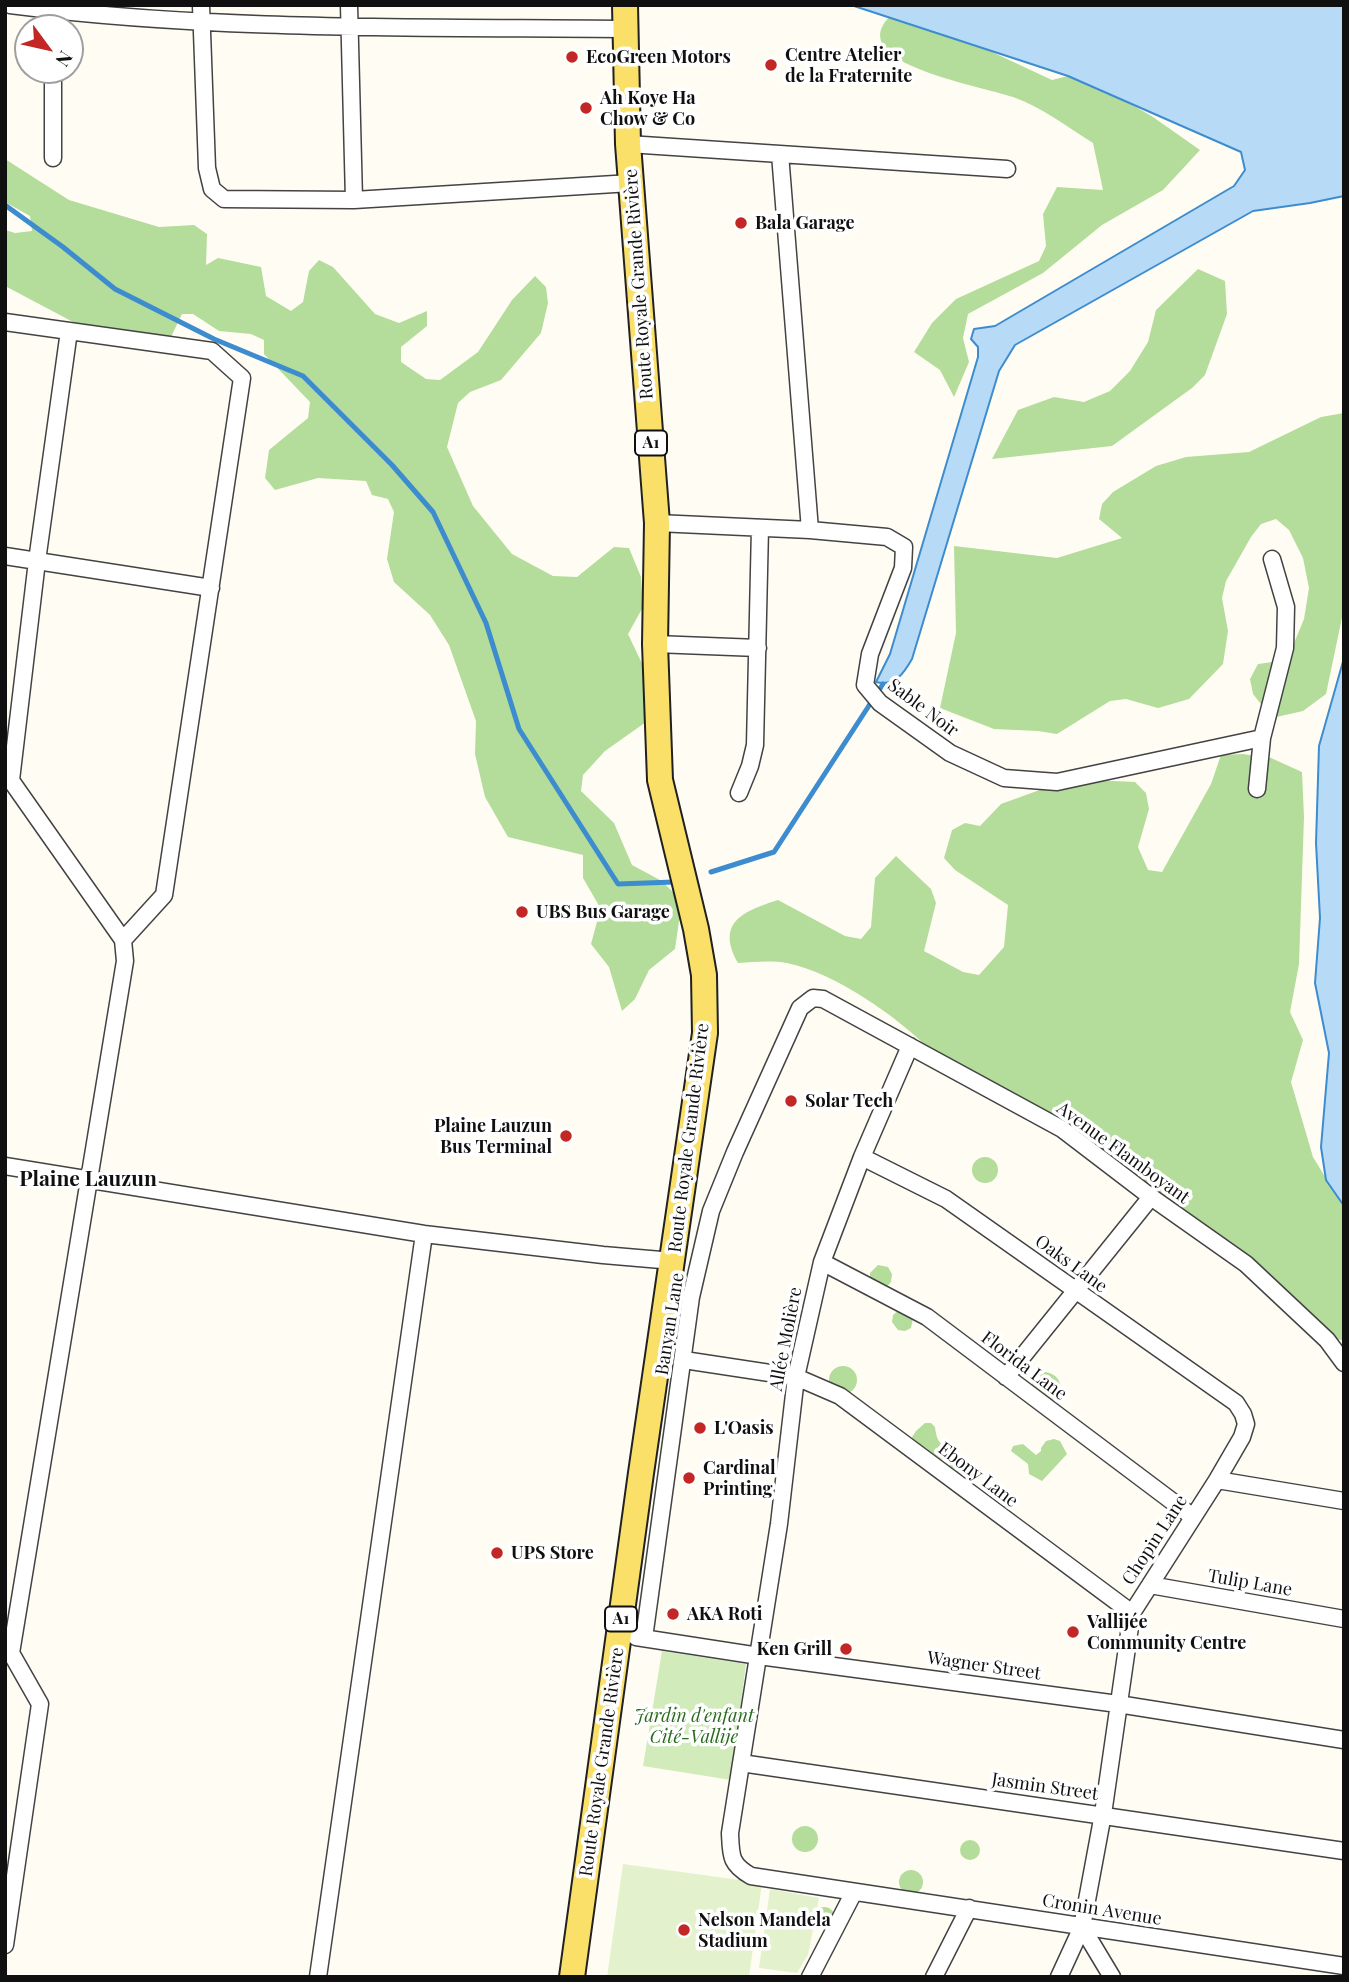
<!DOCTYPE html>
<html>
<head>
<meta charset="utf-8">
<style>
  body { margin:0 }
  #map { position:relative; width:1349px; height:1982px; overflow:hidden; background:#fffdf3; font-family:"Playfair Display",serif }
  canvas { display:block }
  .frame { position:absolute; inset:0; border:7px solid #101010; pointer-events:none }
  .north { position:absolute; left:14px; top:14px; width:70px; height:70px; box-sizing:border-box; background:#fff; border:2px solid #9f9f9f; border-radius:50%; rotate:123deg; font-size:19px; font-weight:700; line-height:28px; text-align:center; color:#101010 }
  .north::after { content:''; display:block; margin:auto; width:24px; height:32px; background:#c32725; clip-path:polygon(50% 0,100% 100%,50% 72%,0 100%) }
</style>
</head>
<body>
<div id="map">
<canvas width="1349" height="1982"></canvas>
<div class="frame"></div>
<div class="north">N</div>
</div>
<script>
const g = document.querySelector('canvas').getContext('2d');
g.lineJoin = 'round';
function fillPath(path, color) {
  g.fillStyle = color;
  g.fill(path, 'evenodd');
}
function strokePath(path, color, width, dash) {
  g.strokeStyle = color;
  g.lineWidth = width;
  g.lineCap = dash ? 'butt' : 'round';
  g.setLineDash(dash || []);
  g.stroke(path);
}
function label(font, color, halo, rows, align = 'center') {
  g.font = font + ' "Playfair Display",serif';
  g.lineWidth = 7;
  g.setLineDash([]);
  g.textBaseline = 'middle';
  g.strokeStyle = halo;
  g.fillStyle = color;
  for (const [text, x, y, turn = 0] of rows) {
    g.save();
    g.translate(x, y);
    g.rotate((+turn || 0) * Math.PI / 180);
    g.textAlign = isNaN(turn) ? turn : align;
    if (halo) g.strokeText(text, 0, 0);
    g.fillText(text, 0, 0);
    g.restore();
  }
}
fillPath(new Path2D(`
  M662 1651 746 1664 731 1780 643 1766Z`), '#d1ebbb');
fillPath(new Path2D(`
  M889 17 977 45 1052 80 1068 76 1086 78 1153 117 1200 150 1163 190 1102 225 1043 273 968 314 963 338 969 362 954 397 940 370 914 352 932 323 956 299 1039 261 1046 246 1043 214 1057 187 1103 190 1093 143C1067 127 1042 107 1013 97 986 88 889 70 881 41 878 31 883 24 889 17Z
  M5 159 69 200 159 227 194 225 207 234 206 265 218 258 261 267 266 296 291 311 303 302 309 271 319 260 333 267 375 314 399 323 427 311V326L401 347V362L426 379 440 380 478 352 512 300 535 276 546 287 548 303 541 333 501 380 470 392 458 403 447 447 473 506 512 554 553 576 577 577 614 547 629 548 641 577 643 607 628 634 647 674 646 722 605 751 583 775 581 791 614 823 632 865 660 880 682 900 675 949 649 970 635 999 622 1011 609 967 591 944 598 918V904L583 878V855L508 837 485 797 475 754 476 721 449 645 430 615 394 582 387 559 394 512 388 499 372 495 366 481 318 478 275 490 265 478 269 450 308 418 310 402 264 354V340L251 334 219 331 193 314H182L169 341 75 323 5 286V230L15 233 32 231 30 216 5 202Z
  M1198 269 1225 281 1227 314 1205 375 1192 388 1112 446 992 459 1018 410 1054 397 1084 402 1110 391 1130 371 1148 342 1156 310Z
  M1344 413V608L1326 694 1303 711 1272 718 1253 694 1250 679 1258 664 1287 660 1304 619 1309 588 1303 558 1289 530 1276 519 1261 524 1251 537 1226 581 1222 598 1228 631 1223 664 1189 699 1158 708 1126 699 1110 701 1057 734 1038 731 994 729 940 708 956 633 954 546 1057 558 1122 538 1099 519 1102 504 1113 492 1156 466 1186 457 1249 452 1321 417Z
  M1243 754 1271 758 1302 772 1304 817 1299 964 1290 1012 1303 1040 1291 1082 1313 1157 1344 1208V1341L1328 1336 1246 1260 931 1051C897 1016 835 973 787 963 771 960 754 962 738 963 715 922 744 911 778 900L845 936 861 939 871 927 875 878 896 856 931 889 936 903 924 951 963 972 979 975 1004 947 1008 905 955 870 944 858 952 830 965 823 980 826 1001 804 1070 779 1135 782 1146 793 1149 809 1138 847 1148 870 1162 872 1211 784 1221 755Z
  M972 1170a13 13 0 1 1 26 0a13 13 0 1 1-26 0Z
  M878 1265 888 1267 892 1274 891 1282 886 1288 870 1280V1273Z
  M899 1310 913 1318 911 1328 905 1331 898 1330 892 1322 893 1315Z
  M829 1380a14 14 0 1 1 28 0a14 14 0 1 1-28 0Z
  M1045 1372C1062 1374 1066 1392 1051 1401L1031 1390C1031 1381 1035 1374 1045 1372Z
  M925 1423H931L935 1427C937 1446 943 1445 957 1452L963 1465 968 1471 966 1475 957 1474 947 1467 945 1460C934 1459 933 1456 926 1448L915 1444 912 1437 916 1431Z
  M1054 1439 1060 1441 1067 1454 1042 1481 1029 1474 1028 1464 1011 1451 1013 1446 1023 1444 1036 1455 1041 1451V1448L1046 1441Z
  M792 1839a13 13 0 1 1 26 0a13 13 0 1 1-26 0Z
  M960 1850a10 10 0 1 1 20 0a10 10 0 1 1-20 0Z
  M899 1882a12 12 0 1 1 24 0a12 12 0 1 1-24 0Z
  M813 1918a11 11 0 1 1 22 0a11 11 0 1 1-22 0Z`), '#b4dc9a');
fillPath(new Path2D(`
  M623 1864 762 1883 749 1977H607Z
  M770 1889 819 1898 808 1955 797 1973 759 1968Z`), '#e3f2cd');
const water = new Path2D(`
  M851 5H1344V196L1310 203 1253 211 1015 345 999 371 912 659C904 673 895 687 876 682L890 654 978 357V347L971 339 974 329 995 326 1234 186 1245 170 1241 152 1068 76Z
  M1344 658V1206L1326 1180 1321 1147 1329 1053 1315 983 1320 918 1316 843 1319 746Z`);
fillPath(water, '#b7dbf7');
strokePath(water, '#3d8ccf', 2);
strokePath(new Path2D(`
  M5 205 63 247 115 289 214 339 303 376 392 465 433 512 486 623 519 729 618 884 674 882
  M711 872 774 852 883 684`), '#3d8ccf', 5);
const street = new Path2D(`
  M10 5C214 31 420 27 624 29
  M53 5V28
  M201 5 207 168 212 189 224 199 354 200 631 183
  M349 5 354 200
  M53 70V158
  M628 144 1007 169
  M780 154 810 530
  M5 322 212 351 242 378 164 895 123 940
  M657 523 810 530 887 537 904 547 903 568 870 654 865 685 880 703 950 753 1004 778 1057 782 1262 738
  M5 556 211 588
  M655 644 758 648
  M5 772 123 940 125 961 11 1653 40 1704 5 1945
  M11 780 37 561 69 331
  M1257 789 1262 738 1285 648 1286 607 1272 559
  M739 793 750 766 755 745 760 528
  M910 1046 862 1157 822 1262 796 1377 779 1524 730 1833C731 1856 730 1864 751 1876L1344 1966
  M862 1157 946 1199 1236 1403 1243 1414 1246 1424 1242 1437 1217 1480 1132 1613 1103 1814 1082 1927 1059 1977
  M5 1166 424 1234 603 1255 673 1261
  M822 1262 927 1317 1193 1517
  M684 1360 796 1377 840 1396 1132 1613
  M1006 1377 1151 1197
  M1217 1480 1344 1501
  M1150 1585 1344 1619
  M636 1637 759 1656 1118 1704 1344 1740
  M644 1638 691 1297 711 1211 735 1152 800 1008 813 998 823 999 1062 1129 1151 1197 1246 1264 1327 1340 1344 1363
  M741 1763 1344 1851
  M1082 1927 1112 1977
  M318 1977 424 1234
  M810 1977 854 1892
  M934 1977 969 1908`);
const primary = new Path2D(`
  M572 1977 641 1473 705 1033 704 975 696 929 660 780 655 644 657 523 628 144 625 5`);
strokePath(street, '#434343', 19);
strokePath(primary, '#212121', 28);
strokePath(street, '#fff', 16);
strokePath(primary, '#fadf69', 24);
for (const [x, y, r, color] of [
  [572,57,7,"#c32725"],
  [771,65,7,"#c32725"],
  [586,108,7,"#c32725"],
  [741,223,7,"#c32725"],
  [522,912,7,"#c32725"],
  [791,1101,7,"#c32725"],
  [566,1136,7,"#c32725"],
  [700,1428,7,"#c32725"],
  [689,1478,7,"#c32725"],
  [497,1553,7,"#c32725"],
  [673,1614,7,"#c32725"],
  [1073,1632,7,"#c32725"],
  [846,1649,7,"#c32725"],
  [684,1930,7,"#c32725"]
]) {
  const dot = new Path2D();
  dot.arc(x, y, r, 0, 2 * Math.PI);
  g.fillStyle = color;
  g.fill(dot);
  strokePath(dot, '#fff', 2.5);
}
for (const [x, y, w] of [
  [651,443,32],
  [621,1619,32]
]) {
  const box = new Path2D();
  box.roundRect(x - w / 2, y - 12.5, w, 25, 5);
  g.fillStyle = '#fff';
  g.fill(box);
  strokePath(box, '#101010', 2);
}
label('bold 16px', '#101010', null, [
  ["A1",651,443],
  ["A1",621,1619]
]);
label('bold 18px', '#101010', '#fff', [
  ["Centre Atelier",785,55],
  ["de la Fraternite",785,76],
  ["EcoGreen Motors",586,57],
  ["Ah Koye Ha",600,98],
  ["Chow & Co",600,119],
  ["Bala Garage",755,223],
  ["UBS Bus Garage",536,912],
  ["Solar Tech",805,1101],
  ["Plaine Lauzun",552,1126,"right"],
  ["Bus Terminal",552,1147,"right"],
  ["L'Oasis",714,1428],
  ["Cardinal",703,1468],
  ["Printing",703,1489],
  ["UPS Store",511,1553],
  ["AKA Roti",687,1614],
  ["Vallijée",1087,1622],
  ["Community Centre",1087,1643],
  ["Ken Grill",832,1649,"right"],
  ["Nelson Mandela",698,1920],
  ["Stadium",698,1941]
], 'left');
label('18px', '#101010', '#fff', [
  ["Route Royale Grande Rivière",639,284,-94],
  ["Sable Noir",923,708,37],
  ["Route Royale Grande Rivière",689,1138,-83],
  ["Avenue Flamboyant",1123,1153,36],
  ["Oaks Lane",1071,1264,36],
  ["Banyan Lane",670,1324,-81],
  ["Allée Molière",786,1339,-79],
  ["Florida Lane",1024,1366,37],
  ["Ebony Lane",978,1475,37],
  ["Chopin Lane",1155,1540,-57],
  ["Tulip Lane",1250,1583,10],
  ["Wagner Street",984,1666,8],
  ["Route Royale Grande Rivière",602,1762,-82],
  ["Jasmin Street",1045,1787,8],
  ["Cronin Avenue",1102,1910,9]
]);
label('italic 18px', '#296a1e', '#fff', [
  ["Jardin d'enfant",694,1716],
  ["Cité-Vallije",694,1737]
]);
label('bold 21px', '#101010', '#fff', [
  ["Plaine Lauzun",88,1179]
]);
</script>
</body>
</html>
